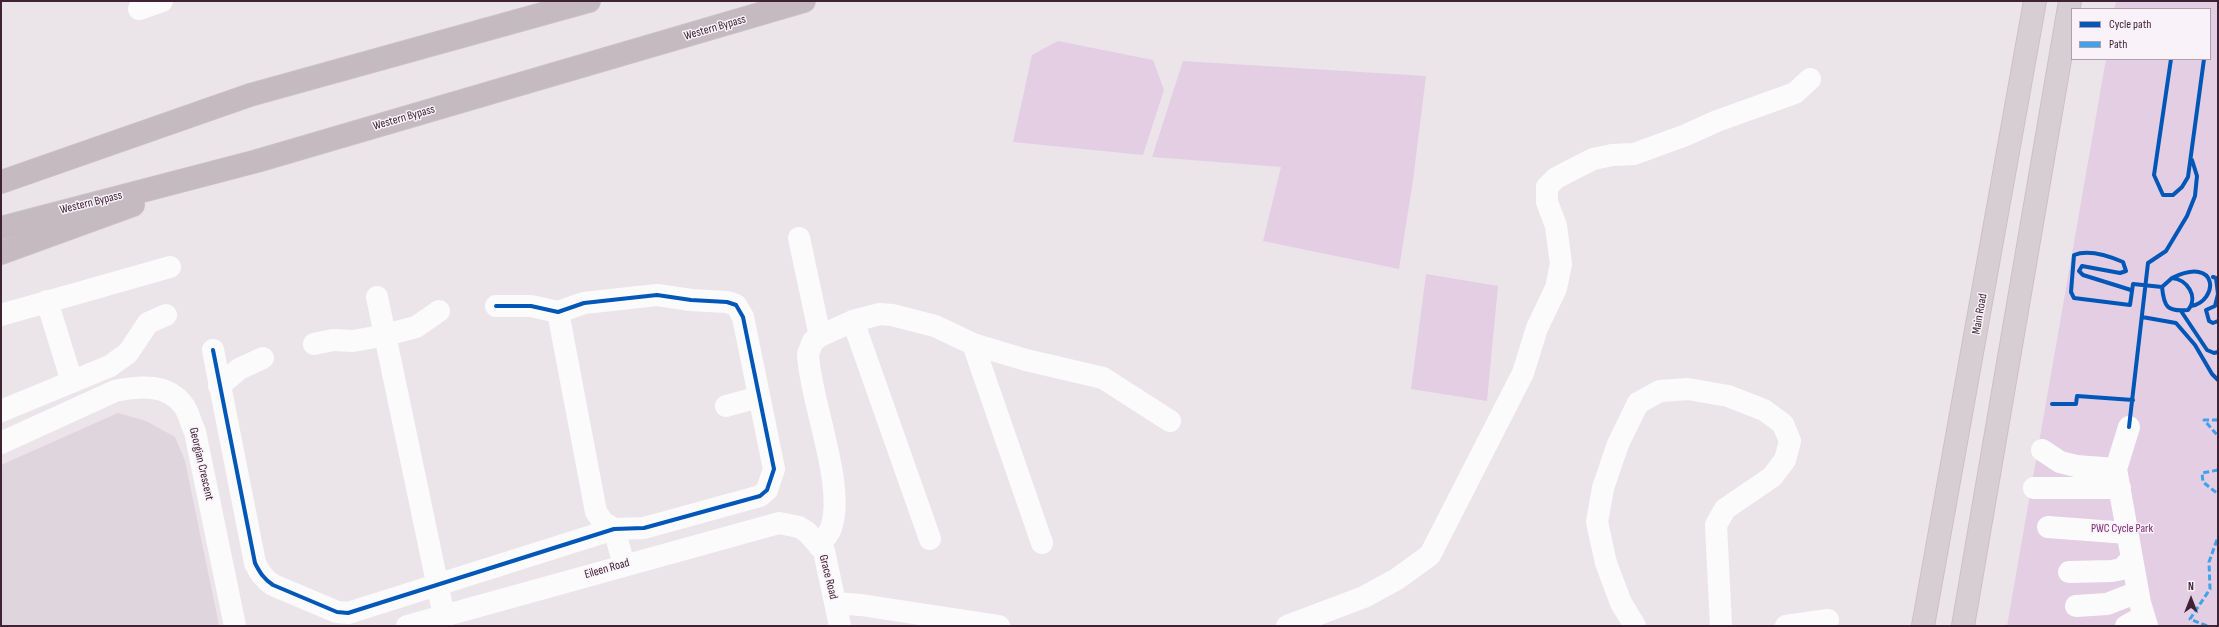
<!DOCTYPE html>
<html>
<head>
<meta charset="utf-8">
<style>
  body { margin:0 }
  #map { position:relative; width:2219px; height:627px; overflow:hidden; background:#ebe5ea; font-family:"Sofia Sans Condensed",sans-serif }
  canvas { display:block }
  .frame { position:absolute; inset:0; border:2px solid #3f2234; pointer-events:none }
  .legend { position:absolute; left:2071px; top:8px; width:140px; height:52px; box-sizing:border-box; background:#f9f3f9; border:1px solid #af9faa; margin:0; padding:5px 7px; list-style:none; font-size:12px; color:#3f2234 }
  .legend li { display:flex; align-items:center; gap:8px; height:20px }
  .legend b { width:20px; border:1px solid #af9faa }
  .north { position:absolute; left:2171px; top:579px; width:40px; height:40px; -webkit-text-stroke:3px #f9f3f9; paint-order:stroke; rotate:0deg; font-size:11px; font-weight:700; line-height:16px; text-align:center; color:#3f2234 }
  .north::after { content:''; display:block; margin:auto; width:14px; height:18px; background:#3f2234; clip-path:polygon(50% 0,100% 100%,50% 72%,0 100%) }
</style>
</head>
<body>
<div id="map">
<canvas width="2219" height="627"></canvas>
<div class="frame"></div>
<ul class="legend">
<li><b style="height:5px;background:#0057b8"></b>Cycle path</li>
<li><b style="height:5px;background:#3fa2eb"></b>Path</li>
</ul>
<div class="north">N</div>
</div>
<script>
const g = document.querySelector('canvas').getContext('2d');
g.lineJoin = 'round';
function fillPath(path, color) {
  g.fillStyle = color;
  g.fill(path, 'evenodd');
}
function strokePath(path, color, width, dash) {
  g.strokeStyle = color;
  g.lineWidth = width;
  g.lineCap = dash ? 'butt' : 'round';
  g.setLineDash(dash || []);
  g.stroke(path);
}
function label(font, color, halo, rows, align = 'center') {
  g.font = font + ' "Sofia Sans Condensed",sans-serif';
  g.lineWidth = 3;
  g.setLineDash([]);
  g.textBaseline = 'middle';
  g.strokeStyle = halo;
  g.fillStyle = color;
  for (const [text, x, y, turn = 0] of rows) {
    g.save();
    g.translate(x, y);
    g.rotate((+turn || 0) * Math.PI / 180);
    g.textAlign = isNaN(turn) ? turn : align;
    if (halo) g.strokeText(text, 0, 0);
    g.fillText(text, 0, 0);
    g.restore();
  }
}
fillPath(new Path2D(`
  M118 413 146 421 175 437 185 461 219 625 1 626V465Z`), '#dfd5dd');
fillPath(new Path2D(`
  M2116 1H2218V626H2007L2106 59H2210V9H2114Z
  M1058 41 1153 60 1164 90 1143 155 1013 142 1032 55Z
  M1183 61 1426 76 1413 180 1399 269 1263 241 1281 167 1152 157Z
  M1426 274 1498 286 1487 401 1411 389Z`), '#e3cee4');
const major = new Path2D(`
  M1923 626 2035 1
  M1963 626 2070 1`);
const highway = new Path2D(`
  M1 182 250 95 589 1
  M1 228 257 161 804 1
  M1 253 133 205`);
strokePath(major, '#cac1c7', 24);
strokePath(highway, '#cac1c7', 24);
strokePath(new Path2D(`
  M139 9 162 1
  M799 238 820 336
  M377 297 444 616
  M47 301 72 382
  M558 312 596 512 603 522 614 529 624 565
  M1 315 170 267
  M853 321 930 539
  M314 344 333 340 353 341 386 335 416 327 439 311
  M973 344 1042 543
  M213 350 255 563C260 573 264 579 273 585L337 612 348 613 614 529 644 528 760 496 767 490 774 469 743 317 736 305 727 302 691 300 657 295 584 303 558 312 531 306H496
  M219 386 239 369 263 358
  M726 406 759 397
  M1 411 110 366 128 353 148 323 166 315
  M2129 427 2116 469 2140 603 2147 626
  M1 443 115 391C139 386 168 383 184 406 189 413 191 424 195 432L235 626
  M2042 450 2060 462 2076 466 2116 469
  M2034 488H2120
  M2048 527 2127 533
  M819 546C823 540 829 534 831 528 846 485 810 401 808 354L813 341 820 336 853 321 880 314 892 315 935 326 973 344 1026 360 1103 378 1170 421
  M2069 572 2112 571 2122 569 2132 558
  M835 603 861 605 999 626
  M2076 606 2107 604 2138 592
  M407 626 779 523 799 527 807 532 824 551 840 626
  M1287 626 1364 597 1397 579 1430 555 1523 373 1537 328 1556 288 1561 264 1556 226 1547 202V187L1556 178 1593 159 1612 155 1634 154 1686 135 1717 121 1795 93 1810 79
  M1635 626 1621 603 1606 563 1597 522 1603 488 1618 444 1638 403 1660 391 1688 389 1728 396 1764 410 1783 424 1790 441 1785 460 1772 477 1725 509 1716 525 1721 626
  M1786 626 1828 620
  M2126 626 2144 616`), '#fcfbfc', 22);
strokePath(major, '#d7ced3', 22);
strokePath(highway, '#c4bac0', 22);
strokePath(new Path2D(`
  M2218 420H2204L2218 436
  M2218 470 2202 473 2203 482 2218 494
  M2207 626 2190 619 2210 589 2209 562 2218 537`), '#3fa2eb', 3, [6, 3]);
strokePath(new Path2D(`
  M2171 59 2154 175 2163 195H2173L2182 187 2188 177 2204 59
  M2213 277 2216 278 2218 294 2215 306 2206 310 2209 321 2213 323 2218 321
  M2172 278C2219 255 2219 301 2191 306
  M2131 290 2083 275 2079 271 2082 266 2120 273 2126 271 2123 262C2109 256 2089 249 2074 255L2071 292 2074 298 2130 305 2133 284 2162 287 2172 278C2187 279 2199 297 2188 310 2167 312 2164 307 2162 287
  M2181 311 2207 350 2214 353 2218 352
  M2142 317 2176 323 2195 345 2212 374 2218 380
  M213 350 255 563C260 573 264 579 273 585L337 612 348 613 614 529 644 528 760 496 767 490 774 469 743 317 736 305 727 302 691 300 657 295 584 303 558 312 531 306H496
  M2052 404H2076L2077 396 2133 400
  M2129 427 2148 263 2166 251 2187 216 2195 196 2197 176 2192 160`), '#0057b8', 4);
label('12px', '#3f2234', '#f9f3f9', [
  ["Western Bypass",715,28,-16],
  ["Western Bypass",404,118,-16],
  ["Western Bypass",91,203,-14],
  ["Main Road",1980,314,-80],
  ["Georgian Crescent",201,464,77],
  ["Eileen Road",607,569,-16],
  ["Grace Road",828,577,76]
]);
label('12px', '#782a75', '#f9f3f9', [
  ["PWC Cycle Park",2122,529]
]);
</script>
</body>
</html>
